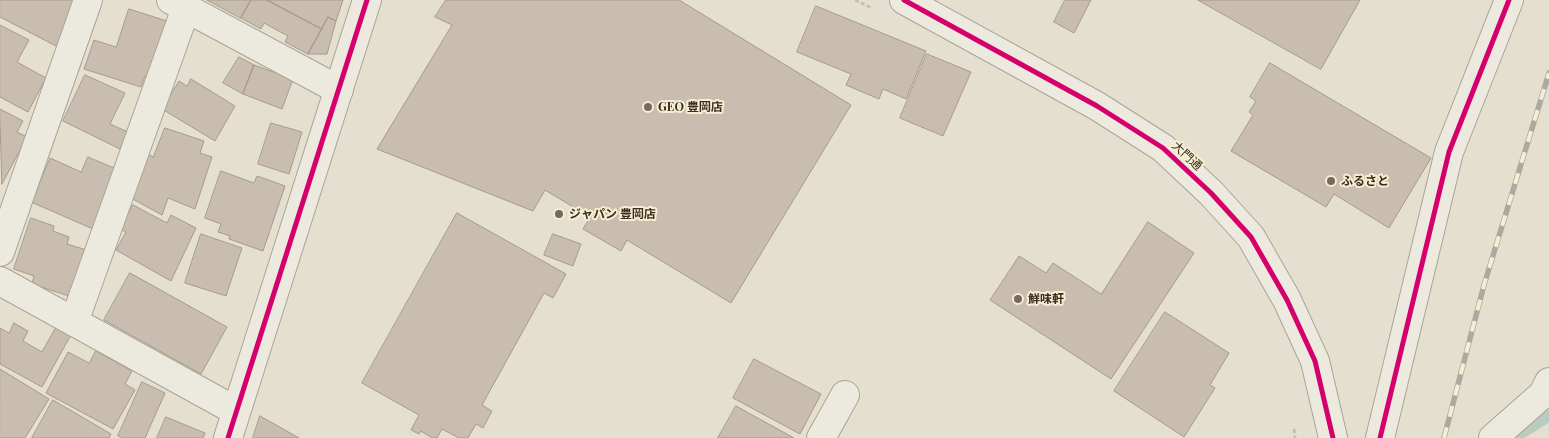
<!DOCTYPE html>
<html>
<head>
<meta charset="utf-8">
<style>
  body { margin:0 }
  canvas { display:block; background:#e4dfce }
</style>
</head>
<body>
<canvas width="1549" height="438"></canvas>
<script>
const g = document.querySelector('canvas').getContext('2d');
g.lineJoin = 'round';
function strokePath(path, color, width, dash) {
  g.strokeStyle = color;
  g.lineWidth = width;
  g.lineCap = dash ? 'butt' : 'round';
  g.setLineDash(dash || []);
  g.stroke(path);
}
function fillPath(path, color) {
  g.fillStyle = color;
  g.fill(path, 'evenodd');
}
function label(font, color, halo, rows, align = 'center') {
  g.font = font + ' "Playfair Display","Noto Sans JP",serif';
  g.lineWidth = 4;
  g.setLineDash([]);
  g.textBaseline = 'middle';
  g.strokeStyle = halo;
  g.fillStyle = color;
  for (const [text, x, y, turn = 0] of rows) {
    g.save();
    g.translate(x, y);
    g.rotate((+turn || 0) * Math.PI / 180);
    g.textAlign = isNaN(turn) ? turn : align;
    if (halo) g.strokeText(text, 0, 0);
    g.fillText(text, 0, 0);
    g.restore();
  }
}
strokePath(new Path2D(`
  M1514 438 1549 416`), '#b9cac1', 11);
const building = new Path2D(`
  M0 0H76L58 47 0 17Z
  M207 0H251L241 18Z
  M251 0H267L322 29 308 54 285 42 288 36 264 23 261 29 241 18Z
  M267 0H343L336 21 328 17 322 29Z
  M446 0H679L851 105 731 303 627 240 621 251 583 229 590 217 545 190 533 211 377 149 452 25 435 17Z
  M1065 0H1091L1074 33 1054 22Z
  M1198 0H1360L1321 69Z
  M816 6 926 51 906 99 883 89 879 99 846 85 851 74 797 52Z
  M129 9 170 22 152 78 145 76 141 87 84 69 94 40 116 47Z
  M328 17 336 21 327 54H308Z
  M0 25 29 40 17 62 46 78 28 112 0 97Z
  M927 54 971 72 943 136 900 118Z
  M239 57 254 65 243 94 223 83Z
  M1270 63 1431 158 1389 228 1334 194 1326 207 1231 151 1253 115 1249 112 1256 101 1250 97Z
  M254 65 293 79 282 109 243 94Z
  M85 75 125 93 110 124 128 132 120 149 63 121Z
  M191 79 235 106 215 141 162 109 179 81 187 86Z
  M0 109 23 121 17 132 27 137 2 184Z
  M271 123 302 132 289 174 258 164Z
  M165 128 204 141 200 153 212 157 195 209 168 198 162 215 129 197 147 153 153 157Z
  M88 157 119 170 93 229 31 202 50 158 81 172Z
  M221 171 254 183 257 176 285 186 263 251 229 239 230 236 218 232 221 224 205 218Z
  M133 205 167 223 171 215 196 228 171 281 116 250 126 232 120 229Z
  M457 213 566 274 553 298 544 293 482 405 492 411 483 428 476 424 468 438H459L442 429 437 438H432L421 431 419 434 411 430 419 415 362 383Z
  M31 218 54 226 53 231 69 237 67 244 90 251 75 298 32 284 34 276 14 269Z
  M1148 222 1194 253 1111 379 990 300 1019 256 1046 273 1053 263 1101 294Z
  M201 234 242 248 226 296 185 283Z
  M553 234 581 244 573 266 544 255Z
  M130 273 227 327 201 374 104 320Z
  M1165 312 1229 353 1210 385 1215 388 1184 437 1114 391Z
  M14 323 28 331 23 341 42 352 57 325 72 333 42 387 0 364V328L9 333Z
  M96 351 132 371 125 384 135 390 113 429 46 393 68 352 89 363Z
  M754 359 821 394 800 434 733 398Z
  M0 369 49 399 25 438H0Z
  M142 382 165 393 145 438H123L118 436Z
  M53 400 111 434 109 438H32Z
  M736 406 794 438H718Z
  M260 416 299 438H253Z
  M166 417 205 433 203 438H157Z`);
fillPath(building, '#c8bdae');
strokePath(building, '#a59b8d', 1);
const minor = new Path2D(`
  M171 0 339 90
  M904 0 1097 106 1163 148 1211 193 1251 237 1287 300 1315 361 1333 438
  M0 252 88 0
  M0 281 236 411
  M74 322 186 8
  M228 438 367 0
  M821 438 845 395
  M1380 438 1449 152 1509 0
  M1493 438 1543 394 1549 382`);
strokePath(minor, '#aaa496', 30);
strokePath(new Path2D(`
  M855 0 872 8
  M1294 429 1295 438`), '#c5c0b6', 3, [4, 2.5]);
strokePath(minor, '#ece9df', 28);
const rail = new Path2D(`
  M1444 438 1484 285 1549 73`);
strokePath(rail, '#aca99f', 5.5);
strokePath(rail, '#f6eed3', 4, [11]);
strokePath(new Path2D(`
  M904 0 1097 106 1163 148 1211 193 1251 237 1287 300 1315 361 1333 438
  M228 438 367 0
  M1380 438 1449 152 1509 0`), '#d6006c', 5);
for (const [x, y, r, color] of [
  [648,107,5,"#756b5c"],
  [1331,181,5,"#756b5c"],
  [559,214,5,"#756b5c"],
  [1018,299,5,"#756b5c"]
]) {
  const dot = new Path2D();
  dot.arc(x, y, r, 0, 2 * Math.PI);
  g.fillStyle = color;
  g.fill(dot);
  strokePath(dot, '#f6eed3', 2);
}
label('bold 12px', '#392d1e', '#f6eed3', [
  ["GEO 豊岡店",658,107],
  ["ふるさと",1341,181],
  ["ジャパン 豊岡店",569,214],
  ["鮮味軒",1028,299]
], 'left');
label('12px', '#392d1e', '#f6eed3', [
  ["大門通",1187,156,43]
]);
</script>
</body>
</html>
